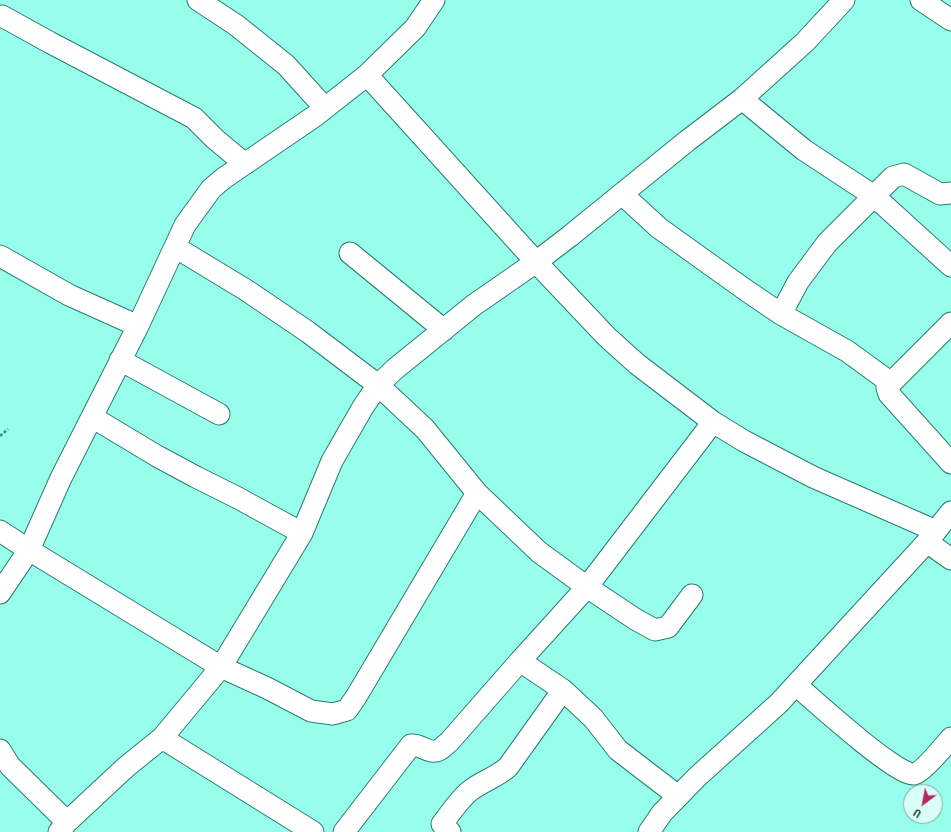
<!DOCTYPE html>
<html>
<head>
<meta charset="utf-8">
<style>
  body { margin:0 }
  #map { position:relative; width:951px; height:832px; overflow:hidden; background:#97feeb; font-family:"Archivo Narrow",sans-serif }
  canvas { display:block }
  .north { position:absolute; left:903px; top:784px; width:40px; height:40px; box-sizing:border-box; background:#d9fef6; border:1px solid #84a8a1; border-radius:50%; rotate:212deg; font-size:11px; font-weight:700; line-height:16px; text-align:center; color:#042722 }
  .north::after { content:''; display:block; margin:auto; width:14px; height:18px; background:#b52963; clip-path:polygon(50% 0,100% 100%,50% 72%,0 100%) }
</style>
</head>
<body>
<div id="map">
<canvas width="951" height="832"></canvas>
<div class="north">U</div>
</div>
<script>
const g = document.querySelector('canvas').getContext('2d');
g.lineJoin = 'round';
function strokePath(path, color, width, dash) {
  g.strokeStyle = color;
  g.lineWidth = width;
  g.lineCap = dash ? 'butt' : 'round';
  g.setLineDash(dash || []);
  g.stroke(path);
}
const minor = new Path2D(`
  M198 0 236 25 286 65 325 108
  M921 0 951 20
  M2 16 49 42 194 118 215 139 245 164
  M367 75 536 262 607 337 637 364 713 422 744 441 813 477 936 531
  M742 99 804 150 874 196 951 266
  M622 194 659 228 747 291 781 314 847 351 891 383
  M175 247 246 290 308 332 378 385 425 429 477 493 539 552 587 587 520 661 563 690 593 718 618 750 678 796
  M350 253 444 330
  M0 256 69 295 138 326
  M781 314 798 282 827 243 893 177 904 174 940 194 951 193
  M951 323 891 383 887 388 889 394 951 463
  M120 360 219 414
  M92 417 157 456 196 477 238 498 302 533
  M0 531 29 550 221 667 267 688 311 711 333 714 347 710 356 697 477 493
  M927 542 951 559
  M0 593 29 550 61 478 138 326 185 225 211 189 224 178 315 116 367 75 415 28 434 0
  M692 595 668 627 655 630 635 619 587 587 713 422
  M796 685C812 699 898 777 914 774 923 772 945 745 951 738
  M162 738 313 832
  M0 750 10 766 67 822
  M59 832 67 822 126 767 162 738 221 667 302 533 332 461 363 407 378 385 395 369 474 305 536 262 570 236 687 141 742 99 805 42 844 0
  M344 832 411 745C422 744 429 755 439 750 443 748 446 744 449 742L520 661
  M450 832 442 824C450 814 460 798 471 790 483 781 497 777 508 767L563 690
  M649 832 662 813 697 777 779 703 927 542 951 512`);
strokePath(minor, '#2b7c70', 23);
strokePath(new Path2D(`
  M0 436 8 429`), '#47887d', 2.5, [3, 2]);
strokePath(minor, '#fff', 21);
</script>
</body>
</html>
